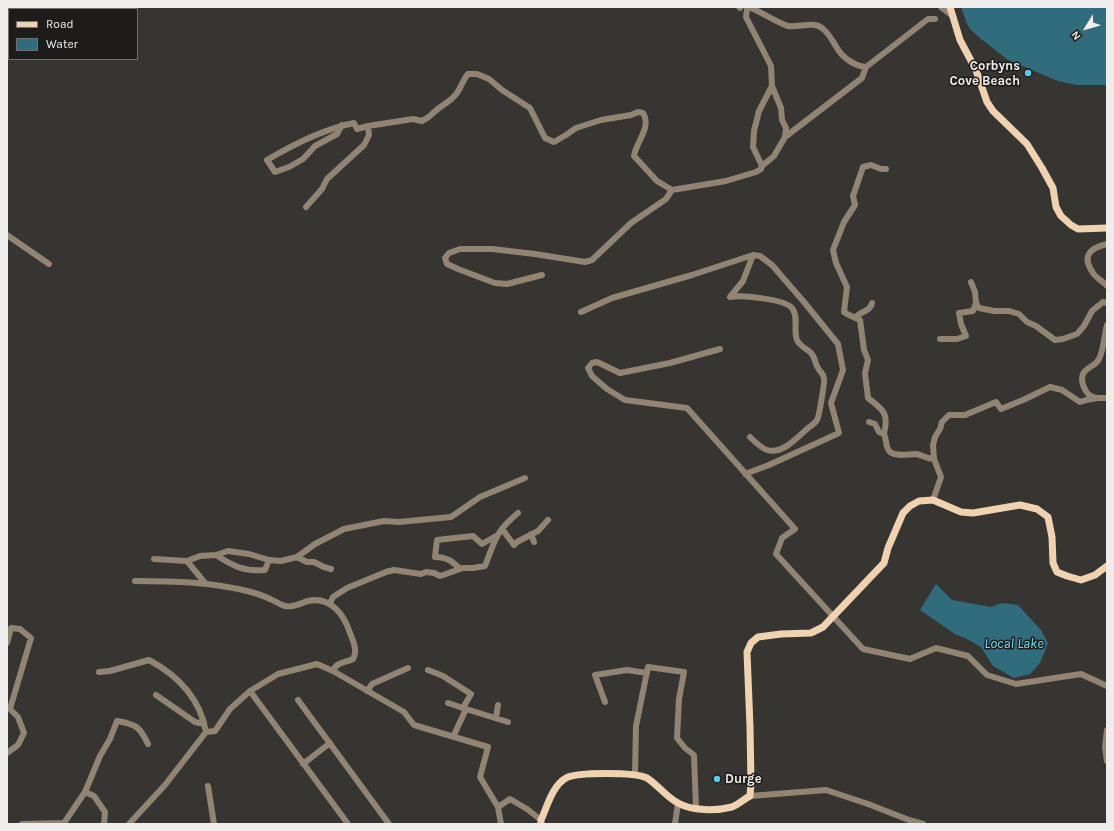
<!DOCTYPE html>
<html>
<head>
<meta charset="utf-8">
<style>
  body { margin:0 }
  #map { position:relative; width:1114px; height:831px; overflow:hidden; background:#373532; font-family:Karla,sans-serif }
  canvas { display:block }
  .frame { position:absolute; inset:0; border:8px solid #efeeec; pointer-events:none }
  .legend { position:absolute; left:8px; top:8px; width:130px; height:52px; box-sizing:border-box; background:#1e1c1b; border:1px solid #72706f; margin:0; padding:5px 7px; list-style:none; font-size:12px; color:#efeeec }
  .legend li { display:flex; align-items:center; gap:8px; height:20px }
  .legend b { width:20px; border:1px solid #72706f }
  .north { position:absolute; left:1066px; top:8px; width:40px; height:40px; -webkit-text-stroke:3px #1e1c1b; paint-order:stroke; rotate:233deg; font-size:11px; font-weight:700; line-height:16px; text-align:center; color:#efeeec }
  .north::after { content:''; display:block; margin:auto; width:14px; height:18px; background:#efeeec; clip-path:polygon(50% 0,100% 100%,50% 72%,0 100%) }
</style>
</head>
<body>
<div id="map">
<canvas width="1114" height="831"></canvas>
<div class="frame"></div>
<ul class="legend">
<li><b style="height:5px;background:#f0d2b0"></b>Road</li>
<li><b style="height:11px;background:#316c7d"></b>Water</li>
</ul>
<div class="north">N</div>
</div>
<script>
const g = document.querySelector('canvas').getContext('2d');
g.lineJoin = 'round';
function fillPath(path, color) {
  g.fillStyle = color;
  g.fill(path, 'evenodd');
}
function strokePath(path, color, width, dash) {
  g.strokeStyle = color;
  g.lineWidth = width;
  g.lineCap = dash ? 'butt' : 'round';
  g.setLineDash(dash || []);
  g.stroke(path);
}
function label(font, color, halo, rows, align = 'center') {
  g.font = font + ' Karla,sans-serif';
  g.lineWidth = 3;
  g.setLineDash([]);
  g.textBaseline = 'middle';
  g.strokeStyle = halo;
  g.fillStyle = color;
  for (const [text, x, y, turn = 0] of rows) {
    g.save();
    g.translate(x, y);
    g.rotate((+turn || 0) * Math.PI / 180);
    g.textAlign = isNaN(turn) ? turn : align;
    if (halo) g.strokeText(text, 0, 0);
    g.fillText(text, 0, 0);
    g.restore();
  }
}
fillPath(new Path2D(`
  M961 7H1107V85H1077L1058 81 1008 60 981 39 971 30 967 24Z
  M936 584 952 600 991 607 1002 603 1018 605 1041 630 1048 643 1040 663 1030 674 1014 678 993 666 981 647 967 639 955 634 920 610Z`), '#316c7d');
strokePath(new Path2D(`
  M739 7 740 8
  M749 7C759 11 780 24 788 26 799 28 812 21 822 28 836 39 834 54 855 64 859 66 862 67 866 67L928 19H935
  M941 7 953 16
  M342 125 337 134 315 146 303 159 289 167 275 172 267 160C294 144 324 129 354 123L357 129 368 126 413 119 422 121C431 117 432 113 439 108 446 103 452 100 457 93 461 87 463 80 468 74H477L489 79 502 90 530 108 545 138 554 142 566 135 576 128 601 120 631 115 638 112 643 113C652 127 636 142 634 156L657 181 672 190 726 181 756 172 761 169 762 166 753 147 754 131 759 111 772 86 771 66 746 17 747 9 748 7
  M785 137 862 78 866 67
  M762 166 774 156 785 137 786 128 782 120 781 108 772 86
  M306 207 322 189 327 179 364 145 369 135 368 126
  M7 235 49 264
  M1107 244C1090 248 1081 256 1093 273 1096 278 1103 281 1107 286
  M542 275 507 284 495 283 458 269 447 264 445 258 449 253 460 249H492L535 254 585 262 592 260 631 223 666 199 672 190
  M971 282 975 292 976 303 979 308 994 311H1009L1019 314 1027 322 1036 326 1055 340 1063 339 1077 334 1084 326 1092 311 1103 302 1107 303
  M730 297C741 295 785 299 792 308 799 316 793 330 797 340 800 346 805 348 810 352 816 357 814 362 818 368 820 372 823 373 824 378 825 381 819 417 817 420 815 423 811 426 808 428 798 437 782 455 767 450 761 448 754 441 750 437
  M730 297 743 281 753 255
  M581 312 612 298 692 275 753 255 760 256 772 265 804 302 838 344 843 370 831 403 839 433 769 465 745 474
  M856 317C861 311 871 311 872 303
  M1107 325C1104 336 1104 349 1099 359 1096 366 1086 367 1083 374 1080 381 1085 393 1091 396 1096 399 1102 398 1107 398
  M940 339H957L966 336 961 324 959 313 973 311 976 303
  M720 349 670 363 620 373 597 362 592 363 588 368 592 376 607 389 625 400 687 408 795 529 782 538 776 554 863 649 910 659 936 648 968 656 987 675 1016 684 1081 674 1107 686
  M869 422 875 424 879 432 884 434C887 440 885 447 890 452 897 457 908 454 916 454 922 455 927 459 934 459
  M884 434C889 414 884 410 868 398L865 373 868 360 864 350 860 320 847 314 844 312 847 287 836 263 833 250 844 222 855 205 853 196 863 167 871 165 881 169H886
  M933 500 941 477 934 459 933 445 935 437 940 429 942 422 949 415H965L996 402 1001 409 1023 400 1050 387 1062 390 1080 402 1086 400 1097 398
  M502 529 514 545 517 542 538 531 548 520
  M531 534 534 542
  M216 555C233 566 244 572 265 570L269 560
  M297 557 307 562H314L324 567 331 569
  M154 559 187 561
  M460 569C452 561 447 557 435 557L437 540 473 536 482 544 496 536
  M135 581C174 581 213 582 251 592 258 594 267 597 274 601 277 602 281 605 285 606 293 608 301 603 308 601 330 596 344 614 350 633 353 641 358 650 353 659 345 663 336 662 333 671
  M205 583 187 561 200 556 216 555 228 551 249 554 269 560 281 561 297 557 315 544 344 529 384 521 399 522 451 517 480 497 525 478
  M330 603 333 597 347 588 386 572 394 570 421 574 426 572 434 573 440 576 463 568H473L485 566C495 540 496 531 518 513
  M7 643 11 628 20 629 31 638 10 709 18 717 24 733 18 745 7 753
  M428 670 443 676 471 694 463 708
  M99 672 110 671 149 660C179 676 200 698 206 732L165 785 129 824
  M250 691 348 824
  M367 691 372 684 408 668
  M156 695 195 722 204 724
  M298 700 389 824
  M605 702 595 675 627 670 647 673
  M448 703 466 709
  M496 718 498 705
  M1107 730 1105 747 1107 761
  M206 732 215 731 230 709 250 691 278 674 317 664 333 671 404 712 414 725 488 747 480 777 498 807 501 824
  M453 737 466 709 508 722
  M303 764 330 743
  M635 774 636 726 648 667 684 672 679 699 677 738 685 748 694 755 696 808
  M208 786 214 824
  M85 792 100 756 110 739 117 721C136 724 140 727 148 744
  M750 796 826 790 868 804 909 820 923 824
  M498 807 510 799 527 809 541 820
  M22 824 64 823 85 792 94 796 105 812 104 824
  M675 824 678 803`), '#928473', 6);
strokePath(new Path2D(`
  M950 7 960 40 976 70 987 102 993 111 1027 144 1042 168 1053 188 1056 207 1061 216 1071 225 1078 229 1107 228
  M541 824V820C547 807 552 786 566 778 577 772 635 772 647 778 658 785 666 797 678 803 692 811 716 811 732 807 738 805 744 799 750 796L751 784 750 727 747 652 751 643 758 637 781 634 811 633 823 627 884 563 888 548 903 513 910 506 919 501 933 500 961 512 973 513 1020 505 1037 509 1048 517 1052 537 1053 563 1057 572 1067 576 1081 580 1095 575 1107 566`), '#f0d2b0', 7);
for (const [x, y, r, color] of [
  [1028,73,4,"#5cc7e7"],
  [717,779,4,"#5cc7e7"]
]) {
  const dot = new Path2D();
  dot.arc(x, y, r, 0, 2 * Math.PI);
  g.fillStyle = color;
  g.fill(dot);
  strokePath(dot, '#1e1c1b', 1.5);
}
label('bold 13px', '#efeeec', '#1e1c1b', [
  ["Corbyns",1020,66],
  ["Cove Beach",1020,81],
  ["Durge",725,779,"left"]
], 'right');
label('italic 14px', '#80dcf8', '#1e1c1b', [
  ["Local Lake",1014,644]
]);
</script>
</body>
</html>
